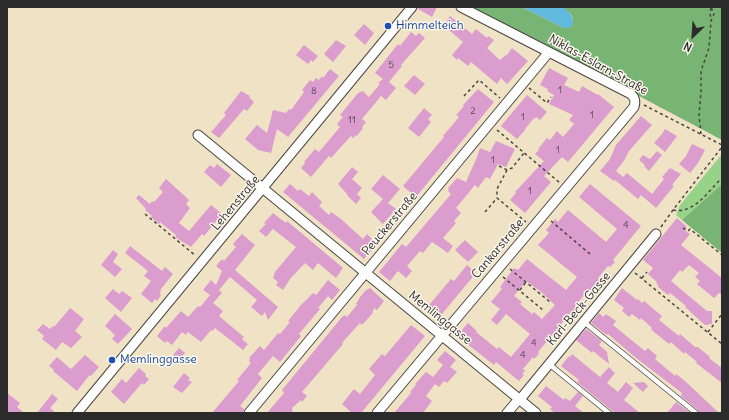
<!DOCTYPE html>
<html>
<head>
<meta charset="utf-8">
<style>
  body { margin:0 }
  #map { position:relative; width:729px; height:420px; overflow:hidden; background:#f0e2c4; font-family:Delius,sans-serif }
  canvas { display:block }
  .frame { position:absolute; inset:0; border:8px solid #2b2b2b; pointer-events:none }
  .north { position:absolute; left:673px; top:16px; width:40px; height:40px; -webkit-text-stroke:3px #fbf7ec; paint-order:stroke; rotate:205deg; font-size:11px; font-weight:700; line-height:16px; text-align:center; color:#2b2b2b }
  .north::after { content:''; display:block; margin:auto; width:14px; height:18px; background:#2b2b2b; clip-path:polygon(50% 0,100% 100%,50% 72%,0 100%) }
</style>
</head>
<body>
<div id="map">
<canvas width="729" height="420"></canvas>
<div class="frame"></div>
<div class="north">N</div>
</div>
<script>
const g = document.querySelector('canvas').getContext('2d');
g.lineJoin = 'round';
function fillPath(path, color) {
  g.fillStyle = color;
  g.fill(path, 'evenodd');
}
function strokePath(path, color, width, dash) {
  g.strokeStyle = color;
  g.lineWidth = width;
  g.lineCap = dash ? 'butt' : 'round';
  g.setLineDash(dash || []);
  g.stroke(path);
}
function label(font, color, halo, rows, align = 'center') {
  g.font = font + ' Delius,sans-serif';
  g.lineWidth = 3;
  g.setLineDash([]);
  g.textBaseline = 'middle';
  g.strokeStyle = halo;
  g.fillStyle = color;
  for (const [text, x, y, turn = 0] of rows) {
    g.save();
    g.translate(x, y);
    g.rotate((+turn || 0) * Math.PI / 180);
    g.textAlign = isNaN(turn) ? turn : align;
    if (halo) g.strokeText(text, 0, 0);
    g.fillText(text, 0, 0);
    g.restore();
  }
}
fillPath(new Path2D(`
  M722 154V184L682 220 676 215 680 205Z`), '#96d287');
fillPath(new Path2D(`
  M471 7H522L564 28 570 27C577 17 569 11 560 7H722V140Z
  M722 184V253L682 220Z`), '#78b474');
fillPath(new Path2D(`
  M522 7C531 7 556 5 563 8 574 13 578 30 564 28Z`), '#61bade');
fillPath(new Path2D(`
  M418 7H437L432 17 418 9Z
  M450 16 472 34 476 29 487 38 488 36 494 40 487 48 500 60 506 55H507L512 48 528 61 507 84 501 78 497 84 471 62 468 66 458 58 457 60 452 55 463 42 443 25Z
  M364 24 374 33 365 45 354 35Z
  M411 32 416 36 419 33 425 38 401 65 402 66 389 82 396 88 386 100 381 96 362 119 366 122 362 127 363 128 357 136 356 135 353 138 351 136 331 158 329 156 311 177 301 168 305 163 304 162 315 149 319 152 340 127 337 124 343 117 340 115 358 93 363 91 369 97 380 84 378 83 383 79 375 73 398 44 400 46Z
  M336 40 346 46 333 62 324 54Z
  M304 45 318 56 313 62 311 60 308 64 296 55Z
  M549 68 568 78 564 85 579 92 582 86 598 95V94L614 107 568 162 562 157 544 176 551 182 525 213 510 200 516 193 515 192 544 161 535 154 539 150 538 149 547 138 550 140 557 131 563 137 574 124 569 120 573 115 549 104 554 95 547 91 548 89 540 85Z
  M330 69 339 76 288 137 277 129 271 153 258 150 245 139 257 125 267 133 273 110 286 113 289 109 291 110 304 92 302 90 310 80 313 82 316 78 319 80 322 76 323 78Z
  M414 75 425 84 415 95 404 86Z
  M478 89 494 102 416 197 403 186 444 137 443 136 459 117 456 115 464 106 463 105Z
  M241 91 250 96 249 97 254 102 247 111 244 109 219 138 211 132 226 115 224 113Z
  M527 95 547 112 540 120 536 117 535 119 534 118 525 129H526L517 139 501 126Z
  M424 108 432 115 428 119 431 122 419 137 408 128Z
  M641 116 652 125 629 151 625 159 616 171 623 177 627 173 652 194 664 179 662 177 670 168 681 174 672 185 674 186 656 208 641 195 638 199 615 180 614 181 600 171 610 159 616 145Z
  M665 129 677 136 665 152 654 143 662 134Z
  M496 141 515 149 506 167 498 164 490 179 486 177 478 188 475 185 456 208 461 213 454 221 456 223 443 238 453 246 448 253 432 242 423 253 420 251 407 266 412 271 406 278 398 271 390 281 379 272 402 244 406 247 451 194 448 191 449 189 448 188 457 178 466 182 477 157 480 148 490 152Z
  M692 144 705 150 698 163 690 173 679 164 686 156Z
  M657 151 662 155 649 171 644 166 645 165 639 160 643 155 650 159Z
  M217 164 231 175 221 187 204 172 210 165 214 168Z
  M352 167 358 172 352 179 362 188 357 194 361 198 356 204 347 195V194L338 184Z
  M383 175 400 189 388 203 396 209 383 224 371 212 383 199 371 189Z
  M166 179 189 200 186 204 190 208 179 223 189 231 211 205 222 214 204 236 202 234 191 247 175 237 176 235 160 222 159 224 151 217 152 216 145 210 146 209 136 198 139 195 150 204 152 201 154 202 163 192 159 188Z
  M290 184 298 191 300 189 309 196 312 192 322 202 319 206 329 215 331 212 341 219 363 239 367 234 372 239 369 243 374 247 364 259 283 192Z
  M590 184 641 226 613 260 615 262 610 267 608 266 598 278 600 279 590 291 587 295 585 294 575 306 577 307 572 313 571 312 561 324 562 325 552 337 549 341 548 340 538 352 539 353 537 356 534 359 533 357 523 369 525 371 522 374 524 375 519 381 496 362 494 365 457 336 468 323 477 331 476 332 497 349 499 347 511 357 530 334 506 314 497 325 491 320 500 309 491 302 502 289 500 287 514 268 518 270 527 259 566 290 577 277 538 245 549 233 546 230 555 219 558 222 568 210 606 242 617 229 579 197ZM526 281 540 291 555 305 542 319 534 312 532 314 520 304 522 302 514 296Z
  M273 213 286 223 287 221 343 268 336 278 318 263 313 270 305 263 290 279 283 290 276 285 278 282 273 278 275 272 296 247 273 229 266 237 259 231 266 224 264 223Z
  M677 218 687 227 684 230 690 234 681 245 722 278V295L719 293 714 298 697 284 700 281 695 277 699 273 689 265 682 272 680 270 671 281 707 311H712V324L705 325 685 307 686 306 670 293 668 295 658 287 659 286 656 283 657 282 648 274 653 268 643 260Z
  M242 234 255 245 235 270 278 307 268 320 265 312 262 316 251 307 257 300 230 277 219 290 222 293 213 303 223 311 219 316 244 337 242 339 248 344 243 350 215 328 212 331 211 330 201 342 188 332 186 335 182 332 172 345 167 341 165 343 157 336 165 326 166 328 181 311 188 317 198 306 200 307 210 295 203 290 211 280 216 285 222 271 216 266 222 259 224 261 236 247 233 244Z
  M465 240 478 252 468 262 455 250Z
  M130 246 162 271 165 267 173 274 161 289 160 294 161 295 157 301 155 299 152 303 141 294 151 281 144 276 148 271 125 253Z
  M113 250 118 254 113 262 122 269 115 277 101 265Z
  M467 265 476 273 437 320 425 310 451 279 454 281Z
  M328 280 340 290 332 300 328 296 318 308 320 309 299 334 301 336 280 362 273 356 258 374 262 378 240 406 244 409 243 413H212L239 381 237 380 251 363 249 361 250 359 249 358 260 346 264 350 278 333 280 334 290 322 288 321 300 306 313 293 316 295Z
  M370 288 384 301 377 310 374 308 372 314 362 325 360 323 342 343 343 344 302 392 307 396 302 402 301 400 292 408 293 413H267L284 393 282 390 342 317 345 315 347 317 357 305 356 304 360 297 365 291Z
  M622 288 637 300 638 299 642 303 644 301 662 316 659 320 679 336 680 334 695 347H698L710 357 709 358 722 368V383L696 363 697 362 685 352 684 354 671 342 669 344 654 332 651 329 652 328 641 318 640 320 632 314 629 317 622 311 624 308 614 300Z
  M113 289 119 294 122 291 132 298 121 312 105 298Z
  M70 308 84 319 75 331 82 337 71 348 62 342 56 350 42 339 44 336 37 330 43 324 50 329 53 326 54 327Z
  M599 313 603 317 606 314 616 321 613 325 645 351 648 348 657 356 655 359 675 376 676 374 685 381 719 413H700L698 410 681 396 682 393 636 358 608 334 607 335 604 333 591 323Z
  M115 314 132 329 118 344 112 339 115 335 105 326Z
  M411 325 425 336 361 413H352L342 404 354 389 360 394 375 375 369 369 382 354 385 356Z
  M586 329 602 341 599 345 607 352 609 364 593 351 592 353 576 340Z
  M179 348 185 353 179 360 173 355Z
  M445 351 456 360 450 367 457 372 447 383 444 381 439 387 435 384 426 396 432 401 423 413H394L411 393 410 392 416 385 415 384 426 372 433 377 443 365 437 360Z
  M572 354 600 377 609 367 615 373 607 383 618 392 626 382 633 388 624 400 640 413H615L582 386 577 382 579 380 561 366 569 356 570 357Z
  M85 355 99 367 91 376 90 375 88 377 77 391 53 371 54 370 49 366 57 357 71 369Z
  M139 368 146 374 145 376 149 379 144 385 142 383 124 404 111 392 122 379 126 383Z
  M184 373 190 378 188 380 192 382 182 393 173 387Z
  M644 382 648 386 643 392 633 383Z
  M546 386 564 400 565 398 570 401 578 392 583 396 575 406 584 413H555L550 409 552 407 538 396Z
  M7 393 20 403 17 407 24 413H7Z
  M52 394 58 399 50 408 56 413H37Z
  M676 402 690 413H667Z`), '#db9dcd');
const lane = new Path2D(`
  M584 322 696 413
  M549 364 609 413`);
const street = new Path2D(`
  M198 135 536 413
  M77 413 412 7
  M249 413 549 52
  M377 413 634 107C636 101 635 98 631 94L461 7
  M507 413 519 399 522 397 656 234`);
strokePath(lane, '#494642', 6);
strokePath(street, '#494642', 11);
strokePath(new Path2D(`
  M711 8 710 13 711 21
  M529 88 547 103 551 97
  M464 96 479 80 500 98
  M644 105 722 145
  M497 130 560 183
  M701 134 699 115 701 92V71L709 48 711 21 714 14 711 7
  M499 166 507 170 512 168 524 153
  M507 170 497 189V198L526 222
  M673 210C695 214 708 191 722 178
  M485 212 497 198
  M145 214 196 256
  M551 221 590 254
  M661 227 673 210 722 147
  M683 228 688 231 690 229 722 255
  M510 269 550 302
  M635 273 722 344
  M503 277 543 310
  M642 278 647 272
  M520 290 526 282
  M708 332 722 314`), '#494642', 1.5, [3, 3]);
strokePath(lane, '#fff', 4.5);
strokePath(street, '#fff', 9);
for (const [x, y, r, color] of [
  [388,26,4,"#1a4fb4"],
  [112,360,4,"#1a4fb4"]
]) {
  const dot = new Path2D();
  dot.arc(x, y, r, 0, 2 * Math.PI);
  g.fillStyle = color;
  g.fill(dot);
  strokePath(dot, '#fbf7ec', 1.5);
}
label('10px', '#574854', null, [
  ["5",391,65],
  ["1",560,90],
  ["8",314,91],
  ["2",473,111],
  ["1",592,115],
  ["1",523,117],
  ["11",352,120],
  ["1",558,150],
  ["1",493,160],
  ["1",530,191],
  ["4",626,225],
  ["4",534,343],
  ["4",523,355]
]);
label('12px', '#164399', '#fbf7ec', [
  ["Himmelteich",396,26],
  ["Memlinggasse",120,360]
], 'left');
label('12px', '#2b2b2b', '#fbf7ec', [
  ["Niklas-Eslarn-Straße",598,65,29],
  ["Lehenstraße",236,203,-50],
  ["Peuckerstraße",390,224,-50],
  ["Cankarstraße",498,249,-50],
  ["Karl-Beck-Gasse",579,309,-50],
  ["Memlinggasse",440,318,39]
]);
</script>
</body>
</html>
